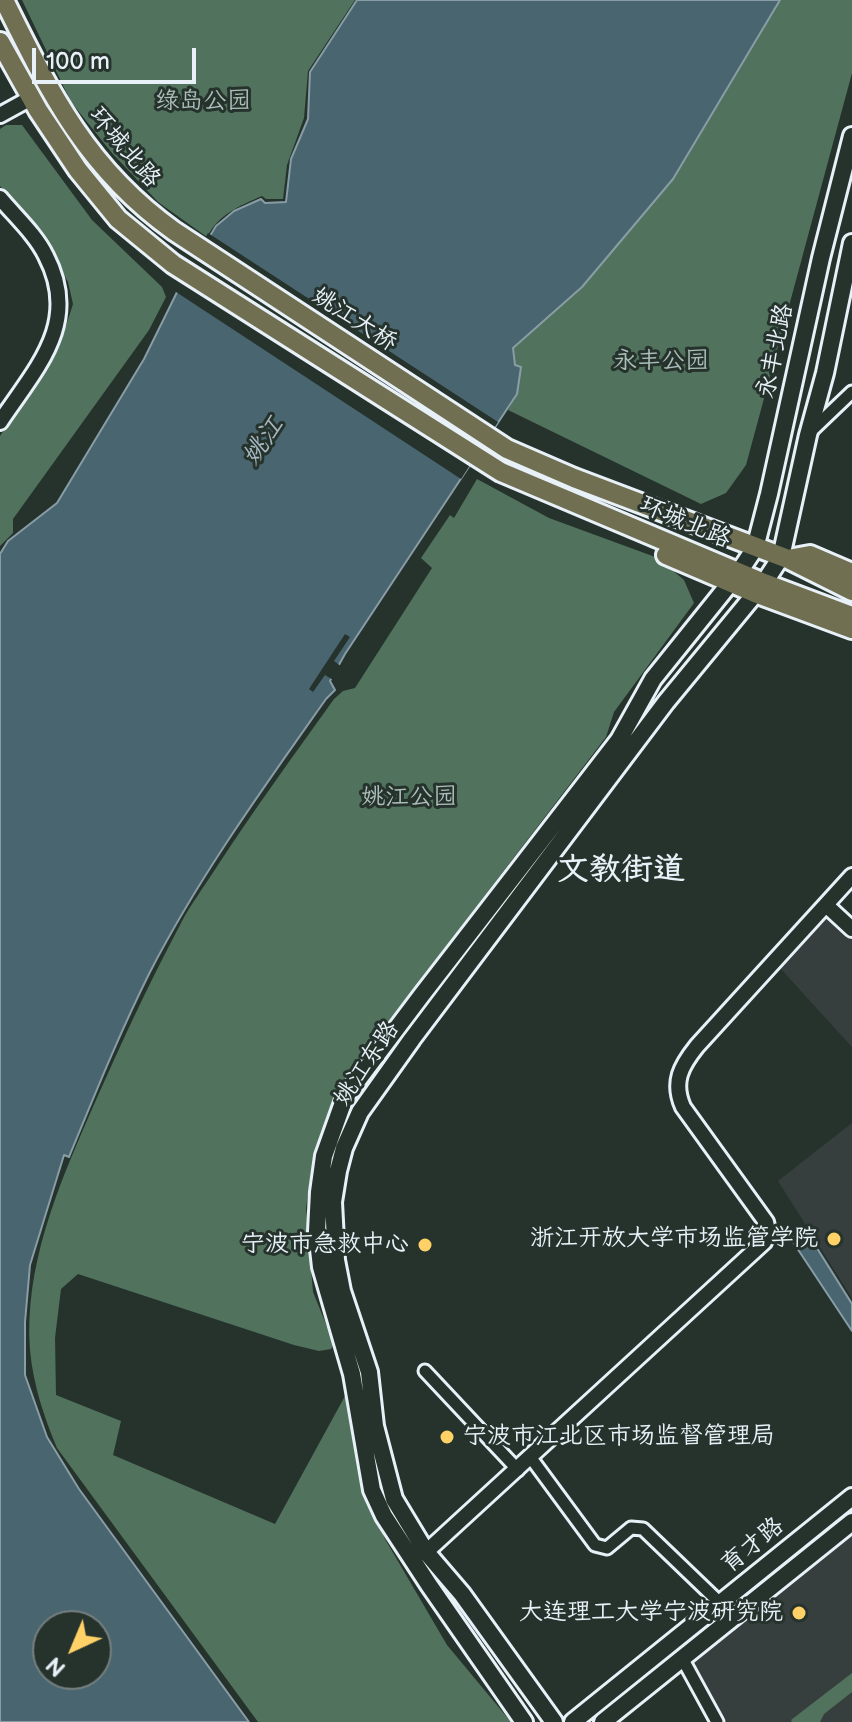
<!DOCTYPE html>
<html>
<head>
<meta charset="utf-8">
<style>
  body { margin:0 }
  #map { position:relative; width:852px; height:1722px; overflow:hidden; background:#26332d; font-family:"Balsamiq Sans",sans-serif }
  canvas { display:block }
  .north { position:absolute; left:32px; top:1610px; width:80px; height:80px; box-sizing:border-box; background:#26332d; border:2px solid #747f7e; border-radius:50%; rotate:224deg; font-size:22px; font-weight:700; line-height:32px; text-align:center; color:#e8f1f8 }
  .north::after { content:''; display:block; margin:auto; width:28px; height:36px; background:#ffd166; clip-path:polygon(50% 0,100% 100%,50% 72%,0 100%) }
  .scale { position:absolute; left:32px; top:48px; width:164px; height:36px; box-sizing:border-box; border:4px solid #e8f1f8; border-top:0; padding-left:10px; font-size:24px; line-height:28px; white-space:nowrap; color:#e8f1f8; -webkit-text-stroke:6px #26332d; paint-order:stroke }
</style>
</head>
<body>
<div id="map">
<canvas width="852" height="1722"></canvas>
<div class="north">N</div>
<div class="scale">100 m</div>
</div>
<script>
const g = document.querySelector('canvas').getContext('2d');
g.lineJoin = 'round';
function fillPath(path, color) {
  g.fillStyle = color;
  g.fill(path, 'evenodd');
}
function strokePath(path, color, width, dash) {
  g.strokeStyle = color;
  g.lineWidth = width;
  g.lineCap = dash ? 'butt' : 'round';
  g.setLineDash(dash || []);
  g.stroke(path);
}
function label(font, color, halo, rows, align = 'center') {
  g.font = font + ' "Balsamiq Sans","LXGW WenKai TC",sans-serif';
  g.lineWidth = 6;
  g.setLineDash([]);
  g.textBaseline = 'middle';
  g.strokeStyle = halo;
  g.fillStyle = color;
  for (const [text, x, y, turn = 0] of rows) {
    g.save();
    g.translate(x, y);
    g.rotate((+turn || 0) * Math.PI / 180);
    g.textAlign = isNaN(turn) ? turn : align;
    if (halo) g.strokeText(text, 0, 0);
    g.fillText(text, 0, 0);
    g.restore();
  }
}
fillPath(new Path2D(`
  M824 914 852 939V1047L780 968Z
  M852 1123V1298L778 1181Z
  M852 1529V1722H722L685 1661Z`), '#373f3e');
fillPath(new Path2D(`
  M22 0H355L308 71 304 118 287 165 283 199H266L262 196C239 206 219 214 207 237L158 202 112 153 71 102Z
  M780 0H852V73L746 465 726 493 701 504 508 410 517 394 513 348 582 287 673 179Z
  M6 125H22L92 220 162 287 166 297 149 330 13 519V533L0 546V436L60 345 73 304 68 282 50 248 0 186V129Z
  M477 479 549 518 658 558 684 580 694 603 614 712 606 737 356 1064 336 1098 314 1155 306 1208 313 1292 334 1344 331 1349 319 1351 294 1345 78 1274 61 1289 55 1338 56 1395 121 1421 113 1455 275 1524 345 1396 346 1386 363 1483 385 1539 447 1645 511 1722H258L57 1448C44 1417 33 1384 30 1350 24 1268 57 1189 89 1116 117 1052 147 987 180 925 190 905 204 887 216 868 253 811 294 755 334 699L343 691 355 688 432 568 421 558 450 515 454 518Z
  M852 1673V1692L824 1714 820 1722H792L791 1720Z`), '#51725c');
const water = new Path2D(`
  M357 0H780L673 179 582 287 513 348 515 365 521 367 517 394 345 654 330 681 335 690 326 699C264 787 200 875 150 972 120 1032 95 1094 69 1157L64 1155 30 1265 25 1322V1375L47 1437 79 1489 249 1722H0V554L8 541 57 503 144 359 183 280 216 226 234 211 261 199 265 203 286 202 291 159 308 119 310 72ZM48 1626H96V1674H48Z
  M805 1229 852 1304V1331L791 1239Z`);
fillPath(water, '#49656f');
strokePath(water, '#899da6', 2);
fillPath(new Path2D(`
  M208 233 498 422 461 479 173 290Z
  M345 634 350 637 334 661 342 667 333 680 325 675 313 692 309 689Z`), '#26332d');
const minor = new Path2D(`
  M809 433 852 392
  M425 1371 518 1470
  M531 1458 595 1545 607 1548 631 1528 643 1529 720 1603
  M682 1658 717 1722`);
const tertiary = new Path2D(`
  M0 115 31 98
  M0 198C15 216 36 235 46 256 81 323 36 368 0 422
  M826 905 852 929
  M426 1552 764 1242 768 1231 766 1222 683 1107C672 1082 681 1066 697 1046L852 876`);
const secondary = new Path2D(`
  M524 1722 429 1585 384 1516 372 1490 352 1374 321 1267 317 1231 319 1192 324 1156 345 1097 421 996 619 740 653 679 739 572 755 548 769 494 821 258 852 136
  M554 1722 462 1594 426 1552 394 1499 375 1426 369 1372 342 1291 336 1260 333 1202 338 1171 344 1148 360 1112 412 1039 666 702 764 583 781 557 808 435 825 373 852 243
  M573 1722 852 1497
  M603 1722 852 1522`);
const primary = new Path2D(`
  M4 0C50 93 87 169 174 231L507 449 574 478 788 559 852 591
  M0 42 38 110 78 170 118 219 173 264 501 472 764 583 852 616
  M666 555 755 593 852 629
  M788 559 810 555 852 573`);
strokePath(minor, '#e8f1f8', 17);
strokePath(tertiary, '#e8f1f8', 20);
strokePath(secondary, '#e8f1f8', 22);
strokePath(primary, '#e8f1f8', 24);
strokePath(minor, '#26332d', 11);
strokePath(tertiary, '#26332d', 14);
strokePath(secondary, '#26332d', 16);
strokePath(primary, '#706f52', 18);
for (const [x, y, r, color] of [
  [834,1239,8,"#ffd166"],
  [425,1245,8,"#ffd166"],
  [447,1437,8,"#ffd166"],
  [799,1613,8,"#ffd166"]
]) {
  const dot = new Path2D();
  dot.arc(x, y, r, 0, 2 * Math.PI);
  g.fillStyle = color;
  g.fill(dot);
  strokePath(dot, '#26332d', 3);
}
label('24px', '#acbeba', '#26332d', [
  ["绿岛公园",203,102],
  ["永丰公园",661,362],
  ["姚江公园",409,798]
]);
label('24px', '#e8f1f8', '#26332d', [
  ["环城北路",124,148,50],
  ["姚江大桥",354,320,33],
  ["永丰北路",776,351,-78],
  ["环城北路",685,523,23],
  ["姚江东路",367,1064,-56],
  ["育才路",753,1546,-39]
]);
label('24px', '#e8f1f8', '#26332d', [
  ["浙江开放大学市场监管学院",818,1239],
  ["宁波市急救中心",409,1245],
  ["宁波市江北区市场监督管理局",463,1437,"left"],
  ["大连理工大学宁波研究院",783,1613]
], 'right');
label('italic 26px', '#a8b9c1', '#26332d', [
  ["姚江",264,442,-55]
]);
label('bold 32px', '#e8f1f8', '#26332d', [
  ["文教街道",621,871]
]);
</script>
</body>
</html>
